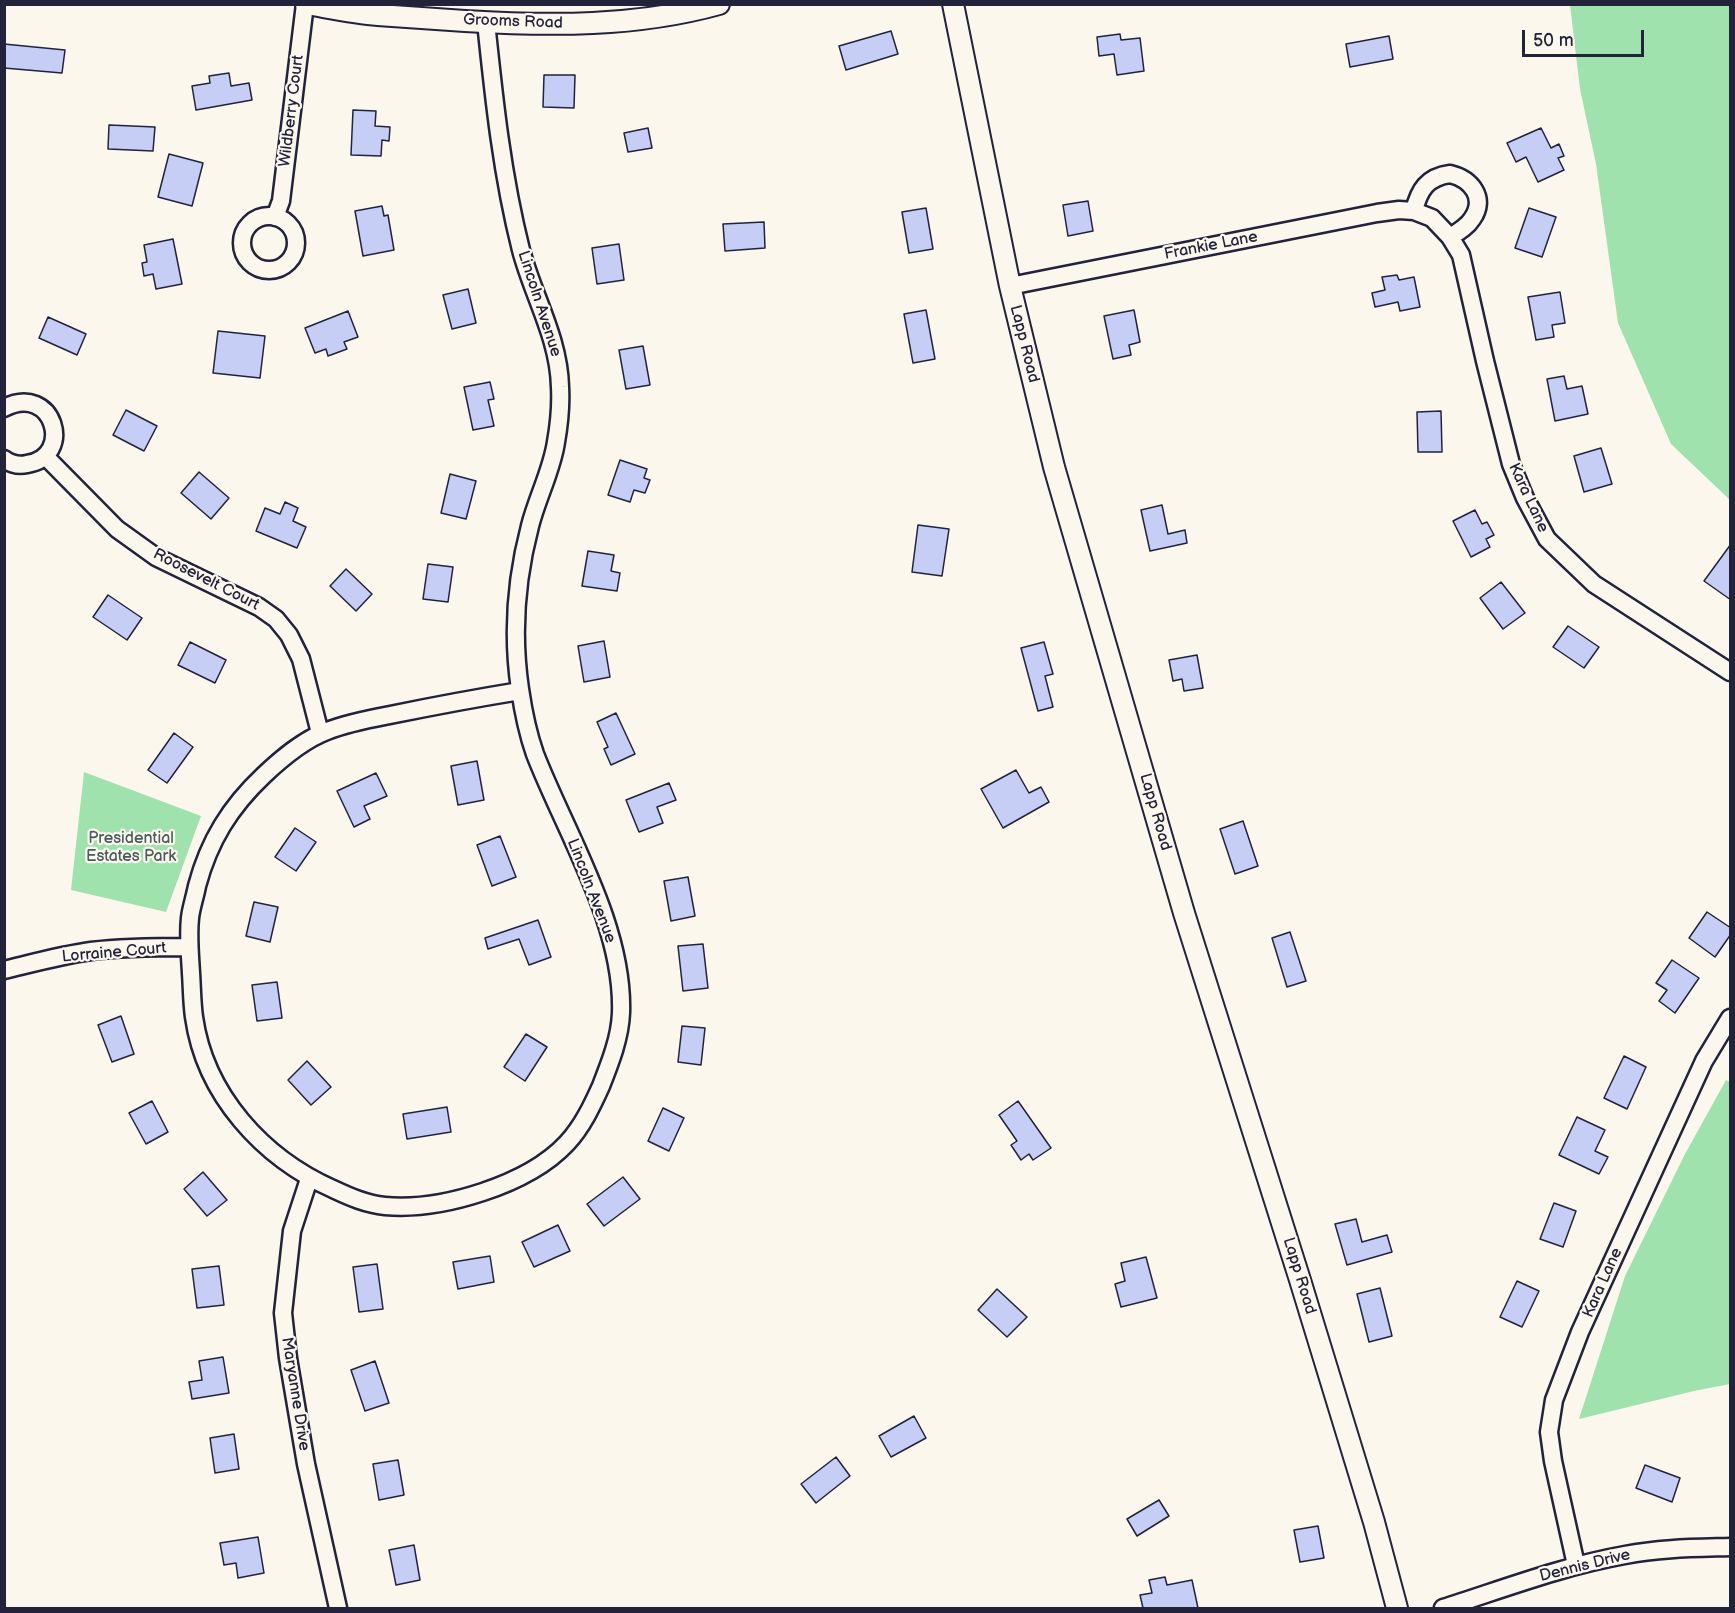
<!DOCTYPE html>
<html>
<head>
<meta charset="utf-8">
<style>
  body { margin:0 }
  #map { position:relative; width:1735px; height:1613px; overflow:hidden; background:#fbf7ec; font-family:"Balsamiq Sans",sans-serif }
  canvas { display:block }
  .frame { position:absolute; inset:0; border:6px solid #22223b; pointer-events:none }
  .scale { position:absolute; left:1522px; top:30px; width:122px; height:27px; box-sizing:border-box; border:3px solid #22223b; border-top:0; padding-left:8px; font-size:18px; line-height:21px; white-space:nowrap; color:#22223b; -webkit-text-stroke:4px #fbf7ec; paint-order:stroke }
</style>
</head>
<body>
<div id="map">
<canvas width="1735" height="1613"></canvas>
<div class="frame"></div>
<div class="scale">50 m</div>
</div>
<script>
const g = document.querySelector('canvas').getContext('2d');
g.lineJoin = 'round';
function fillPath(path, color) {
  g.fillStyle = color;
  g.fill(path, 'evenodd');
}
function strokePath(path, color, width, dash) {
  g.strokeStyle = color;
  g.lineWidth = width;
  g.lineCap = dash ? 'butt' : 'round';
  g.setLineDash(dash || []);
  g.stroke(path);
}
function label(font, color, halo, rows, align = 'center') {
  g.font = font + ' "Balsamiq Sans",sans-serif';
  g.lineWidth = 4.5;
  g.setLineDash([]);
  g.textBaseline = 'middle';
  g.strokeStyle = halo;
  g.fillStyle = color;
  for (const [text, x, y, turn = 0] of rows) {
    g.save();
    g.translate(x, y);
    g.rotate((+turn || 0) * Math.PI / 180);
    g.textAlign = isNaN(turn) ? turn : align;
    if (halo) g.strokeText(text, 0, 0);
    g.fillText(text, 0, 0);
    g.restore();
  }
}
fillPath(new Path2D(`
  M1570 5H1730V500L1671 444 1618 323 1596 164 1580 89Z
  M84 772 201 816 166 912 71 890Z
  M1726 1080 1730 1082V1384L1694 1391 1579 1419 1625 1276 1685 1154Z`), '#a0e2ad');
const building = new Path2D(`
  M891 31 898 54 846 70 839 46Z
  M1120 34 1121 40 1140 38 1144 71 1117 75 1114 54 1099 56 1097 37Z
  M1389 36 1393 59 1350 67 1346 44Z
  M4 44 65 50 62 73 4 68Z
  M229 73 231 86 249 83 252 100 196 110 192 86 210 83 209 76Z
  M544 75H575L574 108 543 107Z
  M353 110 376 111 375 126 390 127 389 141 382 140 381 156 351 155Z
  M109 125 155 127 153 151 108 149Z
  M648 128 652 148 628 152 624 133Z
  M1541 128 1551 148 1559 144 1564 156 1558 158 1564 170 1538 182 1526 157 1516 162 1507 143Z
  M169 154 203 163 192 206 158 197Z
  M1088 201 1093 231 1068 236 1063 205Z
  M382 206 384 216 388 215 394 250 363 256 355 211Z
  M926 208 933 249 909 253 902 212Z
  M1529 208 1556 217 1542 257 1515 248Z
  M764 222 765 248 725 251 723 224Z
  M173 239 182 284 156 289 153 274 144 276 142 263 147 262 144 245Z
  M619 244 624 280 597 284 592 248Z
  M1397 275 1399 280 1414 277 1420 307 1400 311 1398 302 1375 307 1372 293 1385 290 1382 277Z
  M468 289 476 323 452 329 443 295Z
  M1560 292 1565 323 1552 325 1554 337 1536 340 1528 297Z
  M926 310 935 359 913 363 904 314Z
  M1134 310 1140 342 1129 345 1131 355 1113 359 1104 316Z
  M348 311 358 337 344 342 347 349 328 356 326 349 315 353 305 328Z
  M48 317 86 334 77 355 39 338Z
  M218 331 265 336 260 378 213 373Z
  M643 346 650 385 626 389 619 350Z
  M1564 376 1567 389 1582 386 1588 414 1555 421 1547 379Z
  M490 382 494 399 488 400 494 426 473 430 464 387Z
  M126 410 157 426 144 451 113 435Z
  M1441 411 1442 452H1418L1417 412Z
  M1601 448 1612 484 1584 492 1574 456Z
  M620 460 647 469 644 478 650 480 645 493 634 490 630 502 608 495Z
  M199 472 229 498 211 519 181 493Z
  M450 474 476 481 466 519 441 513Z
  M285 502 298 508 293 521 306 527 297 548 256 531 265 508 280 514Z
  M1162 505 1168 534 1185 530 1187 543 1150 551 1141 510Z
  M1475 510 1482 524 1487 522 1494 535 1486 539 1490 547 1471 557 1453 521Z
  M918 525 949 529 942 576 912 572Z
  M1731 544V600L1704 581Z
  M588 551 614 555 611 571 620 573 617 591 582 586Z
  M428 564 453 567 448 602 423 599Z
  M346 569 372 594 356 611 330 586Z
  M1501 582 1525 613 1503 629 1480 598Z
  M108 595 142 618 127 640 93 617Z
  M1568 626 1599 647 1584 668 1553 647Z
  M604 641 610 677 584 682 578 646Z
  M190 642 226 660 215 683 178 665Z
  M1044 642 1053 674 1045 676 1053 707 1038 711 1021 648Z
  M1197 655 1203 688 1184 691 1182 679 1173 681 1169 660Z
  M616 713 635 754 611 765 604 749 608 747 597 722Z
  M174 733 193 747 167 783 148 770Z
  M477 761 484 800 458 805 451 766Z
  M1016 770 1029 793 1041 787 1049 802 1003 828 981 789Z
  M376 773 387 796 364 806 370 819 354 827 337 791Z
  M669 783 676 800 657 807 663 823 639 832 626 800Z
  M1243 821 1258 866 1235 874 1220 829Z
  M295 828 316 842 296 871 275 857Z
  M500 836 516 877 492 886 477 845Z
  M688 877 695 916 671 921 664 881Z
  M254 902 278 907 270 942 246 936Z
  M1707 912 1731 928V934L1715 957 1689 938Z
  M538 920 551 957 529 965 519 939 488 949 485 938Z
  M1290 932 1306 981 1287 987 1272 938Z
  M703 944 708 988 683 991 678 946Z
  M1672 960 1699 978 1675 1013 1659 1001 1667 990 1656 983Z
  M277 982 282 1018 257 1021 252 985Z
  M121 1016 134 1054 112 1062 98 1025Z
  M682 1026 705 1028 701 1065 678 1062Z
  M526 1034 547 1047 525 1081 504 1067Z
  M1624 1056 1646 1067 1627 1109 1604 1098Z
  M307 1061 331 1087 311 1105 288 1080Z
  M152 1101 168 1132 146 1144 129 1113Z
  M1018 1101 1051 1148 1033 1160 1029 1154 1021 1160 1011 1145 1017 1141 999 1115Z
  M447 1107 451 1132 407 1139 403 1114Z
  M663 1108 684 1118 669 1151 648 1141Z
  M1577 1117 1605 1130 1595 1151 1608 1157 1599 1174 1559 1155Z
  M203 1172 227 1200 207 1216 184 1189Z
  M623 1177 640 1199 604 1226 587 1204Z
  M1554 1203 1576 1211 1563 1247 1540 1239Z
  M1356 1219 1362 1242 1387 1235 1392 1252 1347 1265 1335 1224Z
  M558 1225 570 1251 534 1267 522 1242Z
  M490 1256 494 1282 458 1289 453 1262Z
  M1146 1257 1157 1298 1121 1307 1115 1284 1125 1281 1121 1263Z
  M377 1264 383 1309 359 1312 353 1267Z
  M219 1266 224 1305 197 1308 192 1269Z
  M1517 1281 1539 1291 1522 1327 1500 1317Z
  M1380 1288 1392 1336 1369 1342 1357 1294Z
  M997 1289 1027 1317 1007 1337 978 1310Z
  M223 1357 229 1393 192 1399 189 1382 202 1380 199 1361Z
  M375 1361 389 1403 365 1411 351 1370Z
  M914 1416 926 1438 891 1457 879 1436Z
  M234 1434 239 1469 215 1473 210 1438Z
  M836 1457 850 1476 816 1503 801 1484Z
  M398 1460 404 1495 379 1500 373 1464Z
  M1645 1465 1680 1478 1672 1502 1636 1488Z
  M1159 1500 1169 1516 1137 1536 1127 1519Z
  M1318 1526 1324 1558 1300 1562 1294 1530Z
  M258 1537 264 1573 238 1578 236 1563 224 1565 220 1543Z
  M414 1545 420 1580 396 1585 389 1550Z
  M1165 1577 1167 1585 1192 1580 1198 1608H1143L1140 1595 1152 1593 1149 1580Z`);
fillPath(building, '#c6cef6');
strokePath(building, '#22223b', 1.5);
const minor = new Path2D(`
  M486 22C494 99 502 175 521 250 533 296 559 338 560 387 561 405 559 425 556 442 552 470 537 498 530 526 516 579 512 635 520 689 523 710 528 734 535 754 566 834 624 925 621 1013 620 1038 610 1063 601 1086 592 1106 582 1127 567 1143 528 1185 441 1211 385 1206 366 1204 350 1197 333 1189 263 1158 205 1095 194 1017 192 1003 192 988 191 973 190 955 188 936 190 918 191 908 195 897 197 886 209 841 230 807 264 775 282 758 303 740 327 731 347 723 369 719 390 715 434 706 477 698 520 691
  M1450 174C1471 179 1487 198 1472 219 1467 227 1458 232 1450 237L1432 218 1414 211C1419 190 1427 177 1450 174Z
  M242 243a27 27 0 1 1 54 0a27 27 0 1 1-54 0Z
  M275 217 281 201 305 4
  M1450 237 1461 255 1485 361 1511 464 1525 498 1547 539 1594 584 1730 672
  M1010 286 1377 213 1399 210 1414 211
  M4 408C54 382 75 457 27 464 19 466 11 464 4 459
  M45 456 117 529 156 557 259 607 276 619 289 635 301 659 320 733
  M4 970C33 963 62 955 91 951 124 947 156 947 189 947
  M309 1179 292 1231 283 1313 288 1358 306 1464 338 1608
  M1576 1565 1553 1461 1549 1432 1554 1400 1580 1332 1704 1061 1730 1018
  M1443 1608C1503 1589 1563 1566 1625 1555 1660 1548 1695 1548 1730 1547`);
const tertiary = new Path2D(`
  M306 4C330 8 354 13 378 15 407 17 436 19 465 21 550 26 636 27 719 4
  M953 4 1010 286 1054 467 1184 913 1300 1280 1374 1522 1397 1608`);
strokePath(minor, '#22223b', 21);
strokePath(tertiary, '#22223b', 24);
strokePath(minor, '#fbf7ec', 16);
strokePath(tertiary, '#fbf7ec', 20);
label('16px', '#22223b', '#fbf7ec', [
  ["Grooms Road",513,22,2],
  ["Wildberry Court",292,111,-83],
  ["Frankie Lane",1211,246,-11],
  ["Lincoln Avenue",539,304,72],
  ["Lapp Road",1024,344,76],
  ["Kara Lane",1528,498,65],
  ["Roosevelt Court",206,580,27],
  ["Lapp Road",1155,812,74],
  ["Lincoln Avenue",591,891,69],
  ["Lorraine Court",114,953,-5],
  ["Lapp Road",1299,1276,73],
  ["Kara Lane",1603,1283,-66],
  ["Maryanne Drive",295,1394,81],
  ["Dennis Drive",1585,1566,-14]
]);
label('16px', '#485c5d', '#fbf7ec', [
  ["Presidential",131,839],
  ["Estates Park",131,857]
]);
</script>
</body>
</html>
